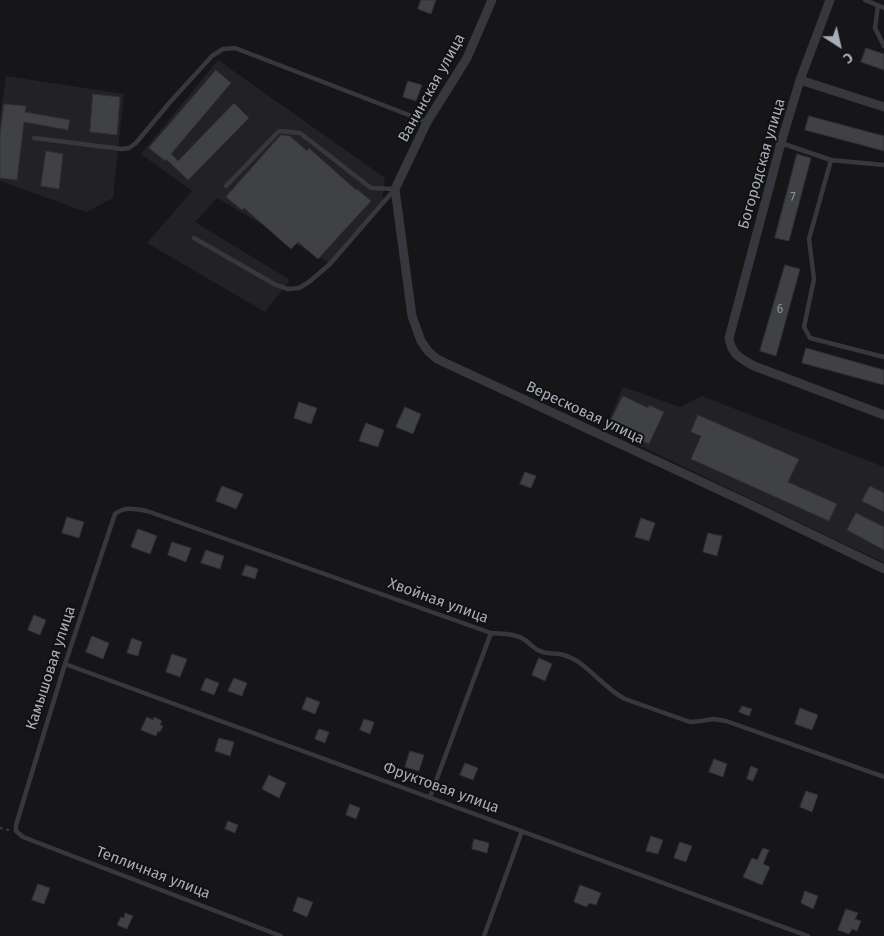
<!DOCTYPE html>
<html>
<head>
<meta charset="utf-8">
<style>
  body { margin:0 }
  #map { position:relative; width:884px; height:936px; overflow:hidden; background:#161618; font-family:"Fira Sans",sans-serif }
  canvas { display:block }
  .north { position:absolute; left:814px; top:20px; width:50px; height:50px; -webkit-text-stroke:4px #111113; paint-order:stroke; rotate:145deg; font-size:14px; font-weight:700; line-height:20px; text-align:center; color:#a8adb8 }
  .north::after { content:''; display:block; margin:auto; width:18px; height:22px; background:#a8adb8; clip-path:polygon(50% 0,100% 100%,50% 72%,0 100%) }
</style>
</head>
<body>
<div id="map">
<canvas width="884" height="936"></canvas>
<div class="north">С</div>
</div>
<script>
const g = document.querySelector('canvas').getContext('2d');
g.lineJoin = 'round';
function fillPath(path, color) {
  g.fillStyle = color;
  g.fill(path, 'evenodd');
}
function strokePath(path, color, width, dash) {
  g.strokeStyle = color;
  g.lineWidth = width;
  g.lineCap = dash ? 'butt' : 'round';
  g.setLineDash(dash || []);
  g.stroke(path);
}
function label(font, color, halo, rows, align = 'center') {
  g.font = font + ' "Fira Sans",sans-serif';
  g.lineWidth = 4;
  g.setLineDash([]);
  g.textBaseline = 'middle';
  g.strokeStyle = halo;
  g.fillStyle = color;
  for (const [text, x, y, turn = 0] of rows) {
    g.save();
    g.translate(x, y);
    g.rotate((+turn || 0) * Math.PI / 180);
    g.textAlign = isNaN(turn) ? turn : align;
    if (halo) g.strokeText(text, 0, 0);
    g.fillText(text, 0, 0);
    g.restore();
  }
}
fillPath(new Path2D(`
  M218 60 385 178 382 203 329 263 217 198 195 222 290 280 265 312 147 243 192 191 141 154Z
  M6 76 124 94 113 198 86 212 0 181V118Z
  M623 387 680 407 702 396 884 467V563L605 429Z`), '#222225');
const building = new Path2D(`
  M421 0H436L431 14 418 9Z
  M866 48 884 54V70L861 62Z
  M216 70 231 83 171 154 178 161 234 103 249 118 188 180 166 159 165 161 149 148Z
  M408 81 422 85 416 101 403 97Z
  M93 94 120 97 117 135 90 132Z
  M4 104 26 106 25 112 70 120 68 130 24 122 17 180 0 178V135Z
  M809 116 884 136V151L805 130Z
  M281 135 290 136 307 151 309 148 356 190 357 189 371 201 318 259 298 242 291 249 244 208 242 210 226 197Z
  M46 151 63 154 59 189 41 186Z
  M797 154 811 158 789 241 775 238Z
  M785 265 800 269 776 356 760 351Z
  M806 348 884 370V385L802 363Z
  M623 396 648 408 649 405 664 412 649 444 623 432V434L608 426Z
  M299 402 317 408 311 424 294 418Z
  M405 407 421 414 413 434 396 427Z
  M698 415 799 459 788 482 837 504 829 521 691 459 701 436 691 432Z
  M366 423 384 430 378 447 359 441Z
  M525 472 536 476 531 488 520 484Z
  M222 486 243 494 236 509 216 501Z
  M870 486 884 493V512L862 501Z
  M856 513 884 527V550L847 530Z
  M67 517 84 522 79 538 62 533Z
  M641 518 655 523 649 541 635 537Z
  M138 529 157 536 150 554 131 547Z
  M708 533 722 536 717 556 703 552Z
  M172 542 191 548 186 562 168 555Z
  M206 550 224 556 220 569 201 563Z
  M246 565 258 569 255 579 242 575Z
  M34 615 46 620 40 635 28 630Z
  M92 636 109 643 103 659 86 652Z
  M132 638 142 642 138 656 127 653Z
  M172 654 187 659 180 677 166 672Z
  M539 658 552 664 545 681 532 675Z
  M206 678 219 683 214 695 201 690Z
  M234 678 247 683 242 696 228 691Z
  M307 697 320 702 315 714 302 709Z
  M742 706 752 709 749 716 739 712Z
  M800 708 818 715 812 730 795 724Z
  M147 717 153 720 154 717 162 721 160 725 163 726 160 732 158 731 156 736 141 730Z
  M364 719 374 722 370 734 360 730Z
  M319 729 329 732 325 743 315 739Z
  M219 738 234 742 230 756 215 751Z
  M410 751 424 755 419 771 405 767Z
  M714 759 727 764 723 777 709 772Z
  M465 763 478 768 473 780 460 775Z
  M751 766 758 769 753 781 747 779Z
  M269 775 286 783 279 798 262 789Z
  M806 791 818 795 812 812 800 807Z
  M350 804 360 808 356 819 346 815Z
  M228 821 238 825 235 833 225 829Z
  M651 836 663 840 658 854 646 851Z
  M474 839 489 843 487 853 472 849Z
  M680 842 692 846 686 862 674 858Z
  M763 848 769 850 763 864 770 867 762 885 743 877 752 858 757 860Z
  M38 884 50 888 44 904 32 900Z
  M580 885 601 893 596 905 589 903 587 907 574 902Z
  M805 891 818 896 813 909 801 903Z
  M298 897 313 902 307 917 293 911Z
  M846 909 858 913 855 919 861 921 857 931 852 929 849 934 838 930Z
  M125 913 133 916 127 929 117 925 121 917 124 918Z`);
fillPath(building, '#404145');
strokePath(building, '#303034', 1);
strokePath(new Path2D(`
  M0 828 9 830`), '#3d3f44', 2, [2.5, 4]);
strokePath(new Path2D(`
  M865 0 884 8
  M878 6 875 28 884 46
  M34 138 122 149 129 148 136 143 171 101 212 56 223 49 235 48 427 122
  M781 143 831 160
  M884 165 831 160 809 239 814 279 804 327 810 338 884 357
  M226 186 279 131 300 133 371 188 395 189
  M194 238 276 285 288 289 299 288 309 282 330 264 394 190
  M65 664 808 936
  M430 797 491 633
  M281 936 23 837 16 831V825L65 664 115 514C125 506 135 509 147 511L491 633C503 634 515 633 525 640 530 643 534 649 540 651 546 654 553 653 559 654 566 655 574 659 580 663 596 675 608 690 625 699L690 722 701 721 713 719 726 721 884 777
  M484 936 522 831`), '#37383d', 4.5);
strokePath(new Path2D(`
  M492 0 467 58 427 122 395 189 412 316 421 341 428 351 437 359 743 501 884 569
  M830 0 800 80 781 143 729 338C732 355 740 358 754 366L884 415
  M800 80 884 107`), '#37383d', 9);
label('12px', '#8e929b', null, [
  ["7",793,198],
  ["6",780,310]
]);
label('15px', '#a8adb8', '#111113', [
  ["Ванинская улица",432,88,-61],
  ["Богородская улица",762,164,-74],
  ["Вересковая улица",585,413,25],
  ["Хвойная улица",438,601,20],
  ["Камышовая улица",51,668,-72],
  ["Фруктовая улица",441,788,20],
  ["Тепличная улица",153,873,21]
]);
</script>
</body>
</html>
